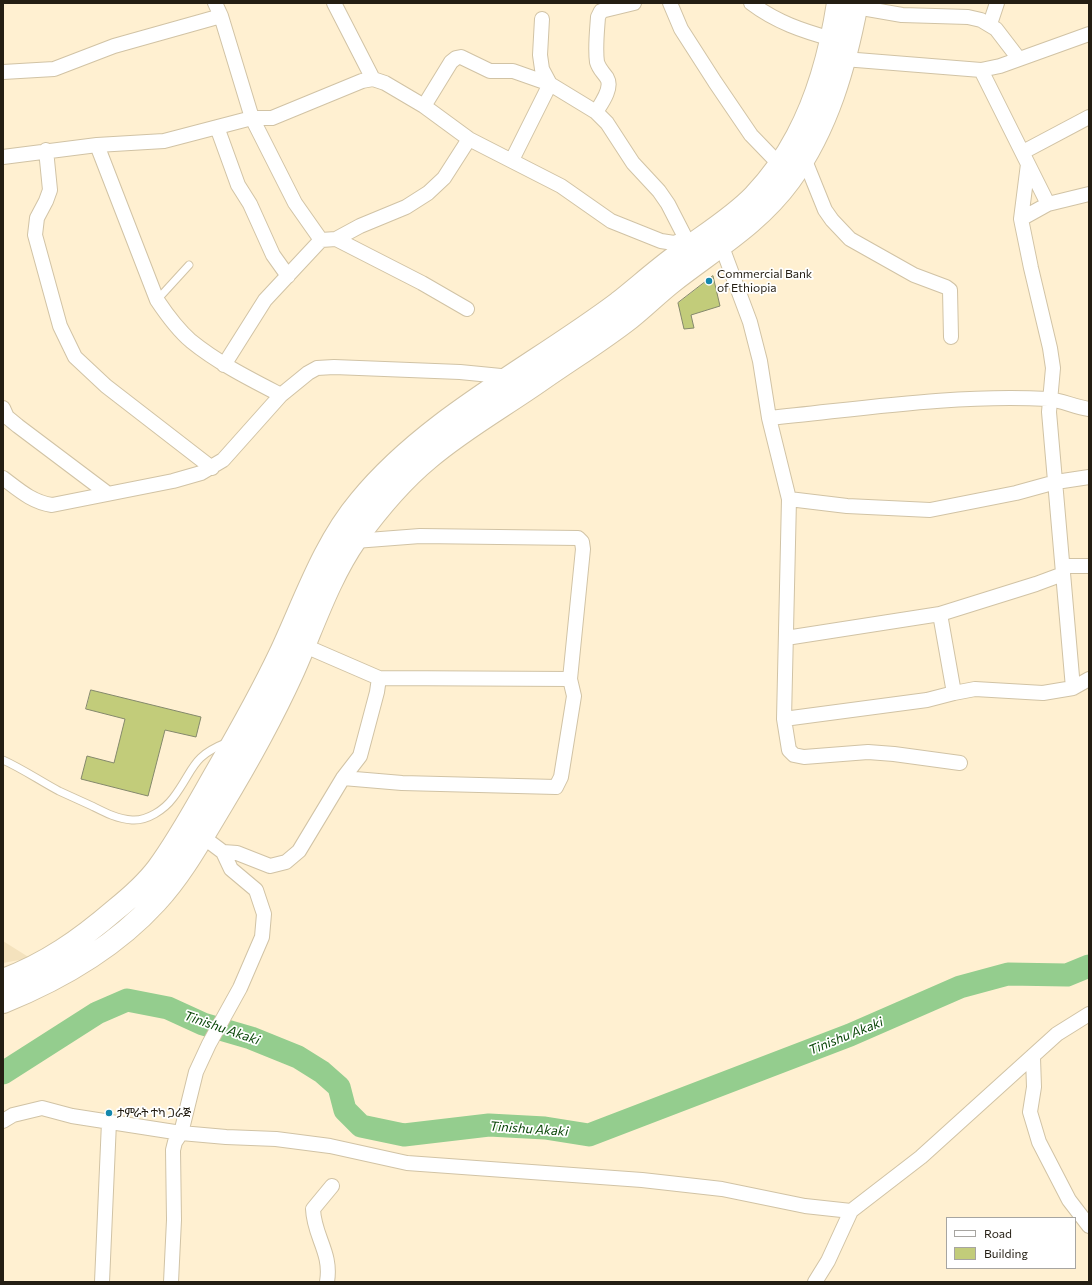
<!DOCTYPE html>
<html>
<head>
<meta charset="utf-8">
<style>
  body { margin:0 }
  #map { position:relative; width:1092px; height:1285px; overflow:hidden; background:#fff0d1; font-family:Commissioner,sans-serif }
  canvas { display:block }
  .frame { position:absolute; inset:0; border:4px solid #241e13; pointer-events:none }
  .legend { position:absolute; left:946px; top:1217px; width:130px; height:52px; box-sizing:border-box; background:#fff; border:1px solid #a7a5a1; margin:0; padding:5px 7px; list-style:none; font-size:12px; color:#241e13 }
  .legend li { display:flex; align-items:center; gap:8px; height:20px }
  .legend b { width:20px; border:1px solid #a7a5a1 }
</style>
</head>
<body>
<div id="map">
<canvas width="1092" height="1285"></canvas>
<div class="frame"></div>
<ul class="legend">
<li><b style="height:5px;background:#fff"></b>Road</li>
<li><b style="height:11px;background:#c2cc7a"></b>Building</li>
</ul>
</div>
<script>
const g = document.querySelector('canvas').getContext('2d');
g.lineJoin = 'round';
function fillPath(path, color) {
  g.fillStyle = color;
  g.fill(path, 'evenodd');
}
function strokePath(path, color, width, dash) {
  g.strokeStyle = color;
  g.lineWidth = width;
  g.lineCap = dash ? 'butt' : 'round';
  g.setLineDash(dash || []);
  g.stroke(path);
}
function label(font, color, halo, rows, align = 'center') {
  g.font = font + ' Commissioner,"Noto Sans Ethiopic",sans-serif';
  g.lineWidth = 3.5;
  g.setLineDash([]);
  g.textBaseline = 'middle';
  g.strokeStyle = halo;
  g.fillStyle = color;
  for (const [text, x, y, turn = 0] of rows) {
    g.save();
    g.translate(x, y);
    g.rotate((+turn || 0) * Math.PI / 180);
    g.textAlign = isNaN(turn) ? turn : align;
    if (halo) g.strokeText(text, 0, 0);
    g.fillText(text, 0, 0);
    g.restore();
  }
}
fillPath(new Path2D(`
  M3 941 30 958 3 963Z`), '#f4e2bd');
strokePath(new Path2D(`
  M3 1073 97 1013 127 1000 168 1008 203 1024 251 1038 298 1057 322 1072 339 1087 345 1110 361 1126 404 1135 489 1125 545 1128 589 1135 850 1035 960 987 1008 974 1067 975 1089 966`), '#94cd8e', 23);
const building = new Path2D(`
  M713 276 720 306 691 315 694 328 684 329 678 303Z
  M91 690 201 717 196 737 165 730 148 796 81 779 87 756 114 763 125 719 86 709Z`);
fillPath(building, '#c2cc7a');
strokePath(building, '#84886b', 1);
const lane = new Path2D(`
  M157 300 189 265
  M3 760C23 769 40 781 59 791 70 796 81 801 92 806 104 812 117 819 132 820 147 821 164 810 173 798 195 769 190 757 228 742`);
const street = new Path2D(`
  M215 3 221 16 252 118 295 203 321 240
  M334 3 373 79
  M670 3 681 29 715 82 751 135 779 164
  M751 3C776 22 803 31 832 39
  M856 7 902 15 968 17 981 20 996 29 1019 59
  M542 19 540 55 542 69 550 84 596 112 607 123 633 163 659 191 668 204 686 239
  M990 24 997 3
  M844 59 981 70
  M3 72 54 69 114 46 221 16
  M424 106 451 62 456 58 461 57 490 71H513L550 84 512 160
  M596 112C601 104 613 88 607 78 603 72 599 69 597 62 595 48 597 32 598 17L601 11 634 3
  M217 127 238 185 250 204 273 255 288 276
  M97 145 157 300C167 315 177 329 191 341 218 363 250 379 281 395
  M46 150 50 190 46 201 37 218 35 235 60 326 75 357 106 386 212 468
  M1023 152 1089 117
  M3 157 97 145 164 141 252 118H272L362 81 373 79 385 83 424 106 469 139 561 186 611 221 661 241 674 243 686 239 690 245
  M804 158 825 210 832 220 850 239 914 275 946 287 950 290 951 337
  M1048 204 981 70 1000 66 1089 34
  M1021 219 1028 164
  M336 239 360 226 406 207 428 193 444 178 469 139
  M722 247 750 322 760 361 769 418 789 499 784 719 789 750 794 755 804 757 868 752 894 754 960 763
  M224 365 265 300 321 240 336 239 422 283 467 309
  M3 408 7 417 18 426 107 493
  M769 418C861 409 955 394 1048 399 1061 400 1075 407 1089 409
  M3 478C19 490 32 502 52 505L173 481 201 473 223 460 281 395 308 373 317 368 334 367 460 372 511 377
  M789 499 847 506 930 510 1016 493 1056 482 1089 477
  M1063 566H1089
  M940 614 954 693
  M786 638 940 614 1036 584 1063 574
  M305 646 379 678 570 679
  M1073 688 1049 412 1053 368 1050 348 1031 268 1021 219 1048 204 1089 194
  M784 719 927 700 954 693 975 689 1043 693 1073 688 1089 679
  M343 778 402 783 556 787 561 777 574 696 570 679 583 549 582 542 578 538 420 536 355 541
  M223 852 237 853 270 866 286 862 299 851 343 778 360 756 377 692 379 678
  M1033 1058 1034 1087 1030 1112 1039 1142 1069 1200 1089 1226
  M3 1121 13 1115 42 1108 72 1116 181 1133 226 1137 276 1139 330 1146 407 1163 642 1180 722 1189 805 1206 851 1211
  M102 1282 109 1122
  M171 1282 174 1220 173 1150 175 1142 181 1133 196 1072 209 1044 240 988 262 937 264 914 256 890 231 869 223 852 203 837
  M327 1282C332 1252 314 1237 313 1209L332 1186
  M815 1282 828 1261 851 1211 921 1157 1057 1034 1089 1014`);
const primary = new Path2D(`
  M3 980C46 964 80 940 115 910 130 898 146 884 158 868 180 838 198 804 217 771 239 733 261 694 280 654 304 603 323 545 360 501 428 418 533 367 618 303 637 288 656 271 675 257 701 237 732 219 754 196 770 179 786 157 797 136 819 95 831 48 838 3
  M3 1002C60 979 114 948 156 902 182 874 201 839 221 806 247 763 271 720 292 674 312 630 328 579 356 539 377 510 401 481 429 458 463 429 504 406 541 380 571 359 602 340 630 318 645 306 658 293 672 282 714 249 758 224 790 180 828 127 845 66 857 3`);
strokePath(lane, '#d1c3a5', 9);
strokePath(street, '#d1c3a5', 16);
strokePath(primary, '#d1c3a5', 24);
strokePath(lane, '#fff', 7);
strokePath(street, '#fff', 14);
strokePath(primary, '#fff', 22);
for (const [x, y, r, color] of [
  [709,281,4,"#1487ac"],
  [109,1113,4,"#1487ac"]
]) {
  const dot = new Path2D();
  dot.arc(x, y, r, 0, 2 * Math.PI);
  g.fillStyle = color;
  g.fill(dot);
  strokePath(dot, '#fff', 1.5);
}
label('12px', '#241e13', '#fff', [
  ["Commercial Bank",717,274],
  ["of Ethiopia",717,288],
  ["ታምራት ተካ ጋራጅ",117,1113]
], 'left');
label('italic 13px', '#074405', '#fff', [
  ["Tinishu Akaki",222,1028,19],
  ["Tinishu Akaki",846,1036,-22],
  ["Tinishu Akaki",529,1129,4]
]);
</script>
</body>
</html>
